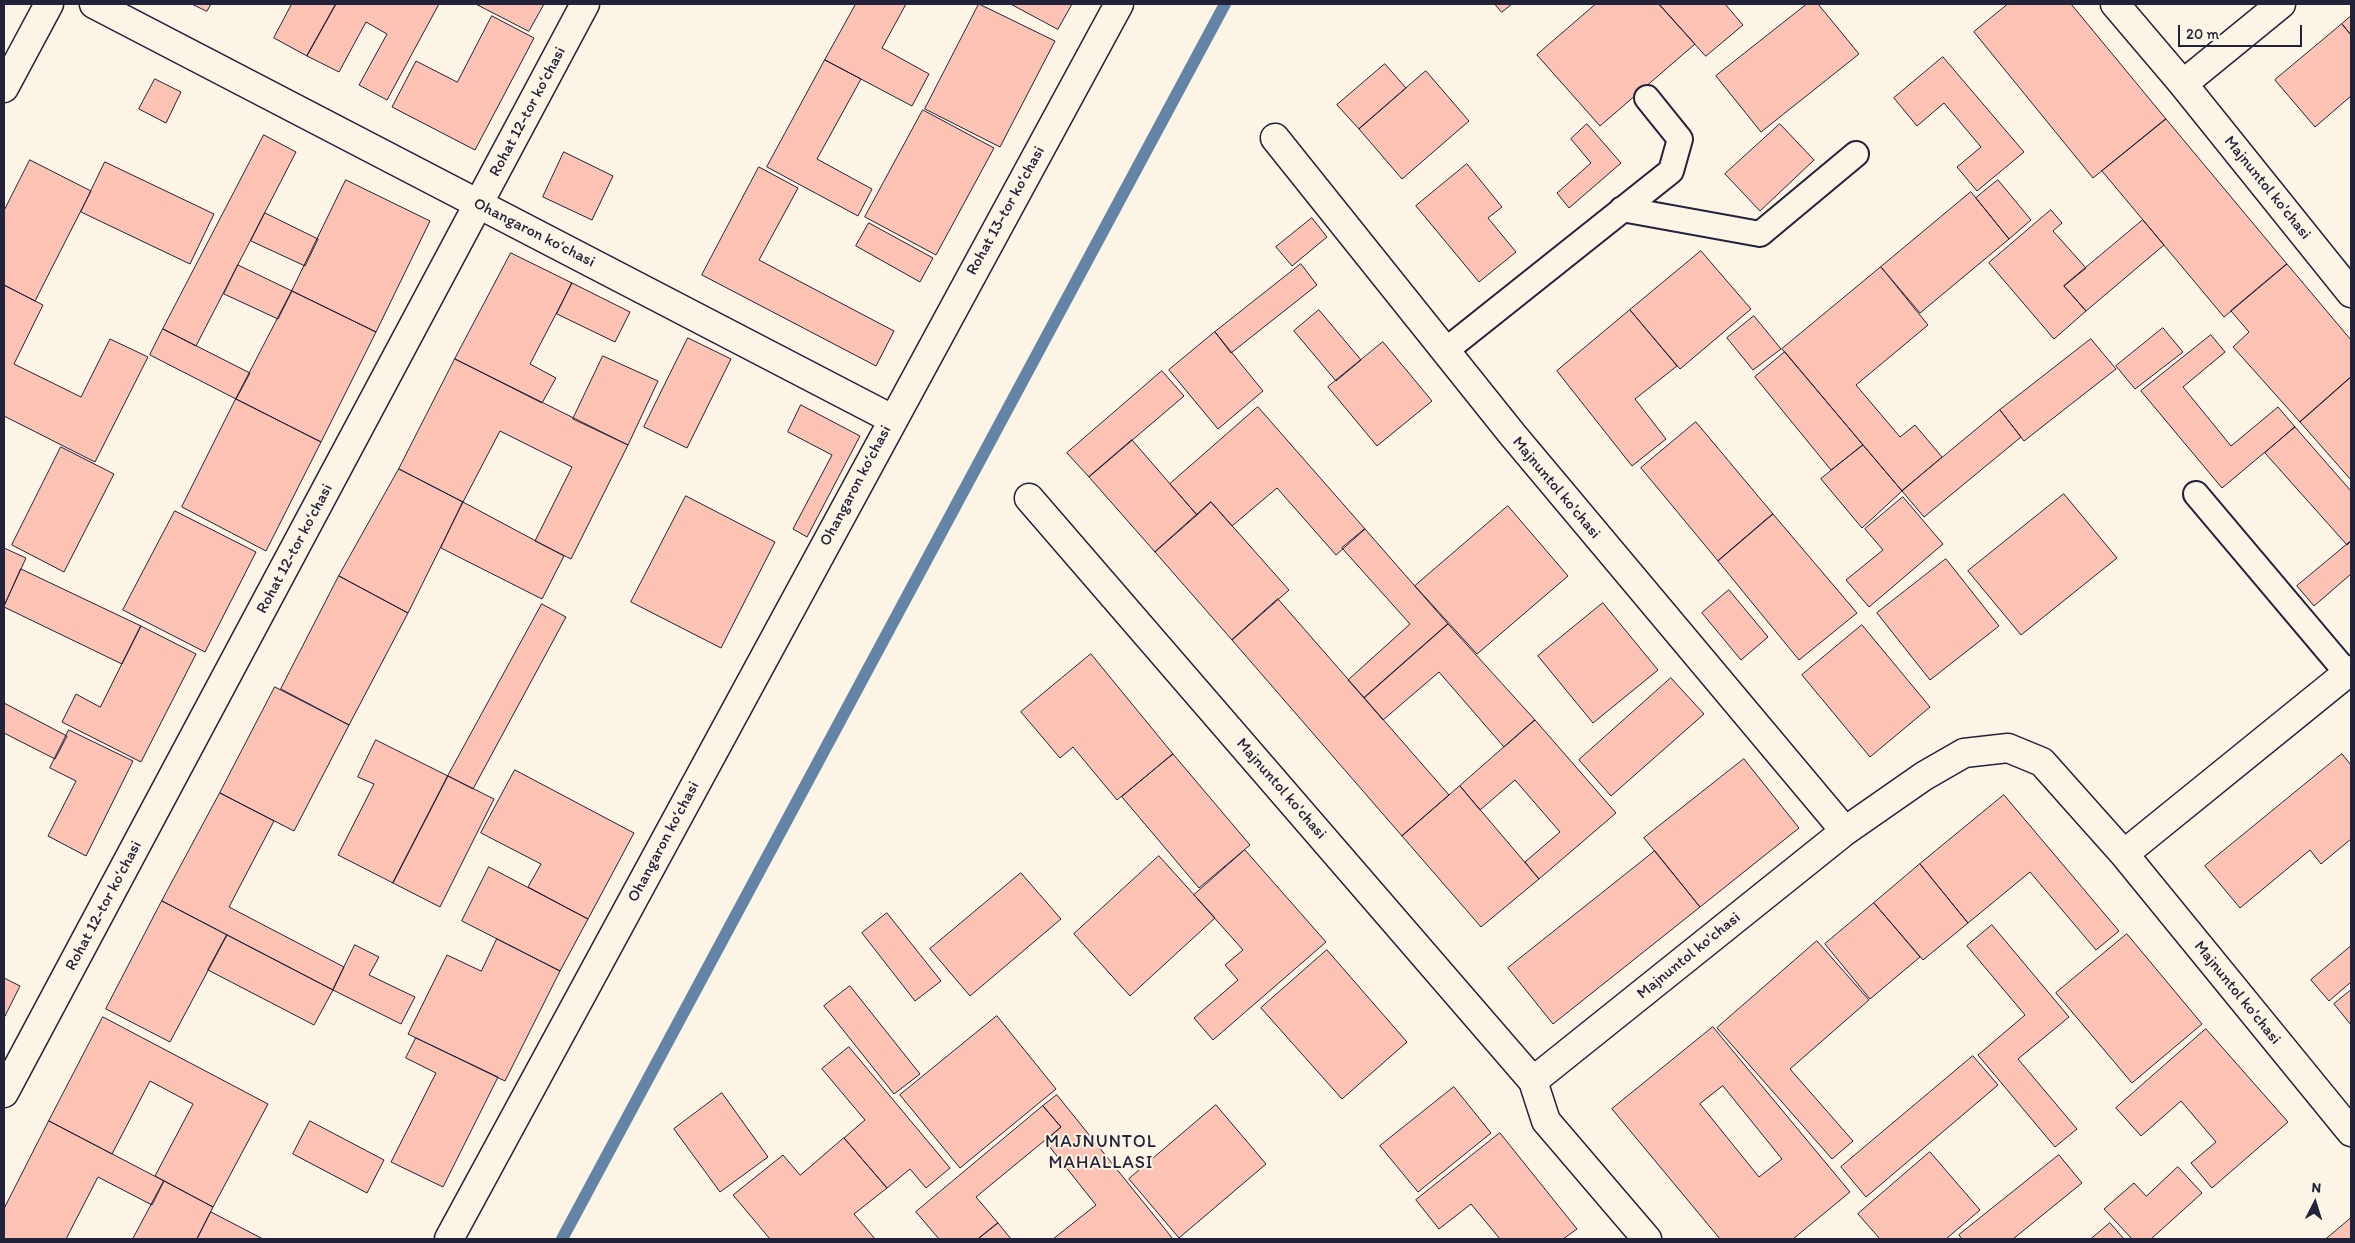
<!DOCTYPE html>
<html>
<head>
<meta charset="utf-8">
<style>
  body { margin:0 }
  #map { position:relative; width:2355px; height:1243px; overflow:hidden; background:#fcf5e5; font-family:Itim,sans-serif }
  canvas { display:block }
  .frame { position:absolute; inset:0; border:5px solid #22223b; pointer-events:none }
  .north { position:absolute; left:2290px; top:1178px; width:50px; height:50px; -webkit-text-stroke:4px #fcf5e5; paint-order:stroke; rotate:5deg; font-size:14px; font-weight:700; line-height:20px; text-align:center; color:#22223b }
  .north::after { content:''; display:block; margin:auto; width:18px; height:22px; background:#22223b; clip-path:polygon(50% 0,100% 100%,50% 72%,0 100%) }
  .scale { position:absolute; left:2178px; top:25px; width:124px; height:22px; box-sizing:border-box; border:2px solid #22223b; border-top:0; padding-left:6px; font-size:15px; line-height:18px; white-space:nowrap; color:#22223b; -webkit-text-stroke:4px #fcf5e5; paint-order:stroke }
</style>
</head>
<body>
<div id="map">
<canvas width="2355" height="1243"></canvas>
<div class="frame"></div>
<div class="north">N</div>
<div class="scale">20 m</div>
</div>
<script>
const g = document.querySelector('canvas').getContext('2d');
g.lineJoin = 'round';
function strokePath(path, color, width, dash) {
  g.strokeStyle = color;
  g.lineWidth = width;
  g.lineCap = dash ? 'butt' : 'round';
  g.setLineDash(dash || []);
  g.stroke(path);
}
function fillPath(path, color) {
  g.fillStyle = color;
  g.fill(path, 'evenodd');
}
function label(font, color, halo, rows, align = 'center') {
  g.font = font + ' Itim,sans-serif';
  g.lineWidth = 4;
  g.setLineDash([]);
  g.textBaseline = 'middle';
  g.strokeStyle = halo;
  g.fillStyle = color;
  for (const [text, x, y, turn = 0] of rows) {
    g.save();
    g.translate(x, y);
    g.rotate((+turn || 0) * Math.PI / 180);
    g.textAlign = isNaN(turn) ? turn : align;
    if (halo) g.strokeText(text, 0, 0);
    g.fillText(text, 0, 0);
    g.restore();
  }
}
strokePath(new Path2D(`
  M562 1239 1225 4`), '#6384a6', 12);
const building = new Path2D(`
  M192 4H211L207 11Z
  M292 4H336L307 56 274 38Z
  M336 4H439L387 100 359 85 387 34 366 22 339 72 307 56Z
  M476 4H544L529 31Z
  M856 4H906L882 48 929 74 912 106 825 60Z
  M979 4 1055 41 1000 147 925 109Z
  M1011 4H1072L1058 29Z
  M1495 4H1512L1502 12Z
  M1596 4H1659L1695 44 1600 126 1537 55Z
  M1659 4H1725L1743 25 1706 56Z
  M1807 4H1818L1859 54 1761 132 1716 76Z
  M2008 4H2071L2166 119 2093 178 1974 32Z
  M492 16 534 38 475 150 392 107 416 61 457 82Z
  M2351 16V35L2342 24Z
  M2342 24 2351 35V96L2315 127 2275 80Z
  M1943 57 2024 152 1977 191 1957 167 1981 147 1944 103 1917 126 1894 98Z
  M825 60 861 79 817 159 872 189 858 216 767 167Z
  M1385 64 1406 88 1359 129 1337 105Z
  M1426 71 1469 121 1402 179 1359 129Z
  M155 79 181 92 166 123 139 109Z
  M923 110 994 148 936 255 865 217Z
  M2166 119 2287 264 2224 317 2102 171Z
  M1587 124 1621 163 1569 208 1557 193 1591 163 1571 139Z
  M1780 124 1814 160 1760 211 1725 174Z
  M264 135 296 152 196 346 163 329Z
  M564 152 613 176 592 220 543 197Z
  M30 160 91 191 35 301 4 285V211Z
  M105 162 214 214 190 264 81 212Z
  M1467 164 1502 207 1488 218 1516 252 1479 282 1416 206Z
  M759 167 798 188 759 260 894 331 876 366 702 275Z
  M346 180 430 221 376 332 292 291Z
  M1998 180 2031 220 2009 239 1976 198Z
  M1971 192 2009 239 1920 313 1881 267Z
  M2051 210 2062 223 2053 231 2086 268 2064 286 2086 311 2054 339 1989 263Z
  M265 213 318 239 305 266 251 241Z
  M1312 218 1327 237 1292 266 1276 247Z
  M2143 220 2164 245 2086 311 2064 286Z
  M869 223 933 258 920 282 856 246Z
  M1701 251 1751 309 1680 369 1630 310Z
  M511 253 572 283 530 364 556 378 542 403 455 359Z
  M1301 264 1317 285 1231 353 1215 332Z
  M2287 264 2351 340V377L2300 422 2233 347 2249 332 2231 311Z
  M238 265 292 291 278 319 224 294Z
  M1881 267 1928 325 1856 385 1900 437 1915 425 1942 457 1902 491 1782 349Z
  M572 283 630 312 615 342 557 314Z
  M4 285 43 305 14 364 81 397 110 339 148 357 95 462 4 416Z
  M292 291 376 332 321 442 236 399Z
  M1319 310 1361 360 1336 381 1294 331Z
  M1630 310 1677 366 1635 399 1666 439 1632 466 1557 371Z
  M1754 316 1781 349 1753 370 1727 338Z
  M2163 328 2183 352 2135 389 2116 366Z
  M163 329 250 373 236 399 150 355Z
  M1215 332 1263 391 1218 429 1169 370Z
  M2211 335 2225 352 2183 387 2231 446 2278 407 2295 427 2222 488 2141 391Z
  M688 338 731 359 687 448 644 427Z
  M2091 339 2116 369 2024 441 2000 410Z
  M1383 342 1432 401 1377 446 1328 387Z
  M1785 352 1863 445 1831 470 1755 377Z
  M603 356 658 381 628 445 573 419Z
  M455 359 628 445 571 559 535 541 572 467 500 431 463 502 399 469Z
  M1162 371 1184 396 1089 477 1067 453Z
  M2351 377V480L2300 422Z
  M236 399 321 442 266 551 182 507Z
  M801 405 860 436 807 537 793 529 832 455 788 432Z
  M1258 407 1365 529 1336 555 1277 488 1232 526 1211 502 1197 515 1170 484Z
  M2000 410 2021 437 1924 517 1902 491Z
  M1696 422 1773 514 1718 561 1641 468Z
  M2295 427 2351 491V541L2347 545 2265 453Z
  M1132 440 1197 515 1155 552 1089 477Z
  M1863 445 1902 491 1862 528 1821 479Z
  M61 447 114 474 64 572 12 545Z
  M399 469 463 502 408 613 339 576Z
  M2064 494 2117 558 2021 635 1968 571Z
  M686 496 775 542 721 648 631 602Z
  M1903 497 1943 544 1869 607 1846 580 1883 550 1865 529Z
  M463 502 564 556 542 599 441 548Z
  M1211 502 1289 590 1232 640 1155 552Z
  M1508 506 1568 576 1477 654 1415 586Z
  M175 511 256 552 205 652 123 610Z
  M1773 514 1857 613 1799 660 1718 561Z
  M1365 529 1448 624 1364 698 1348 680 1410 624 1342 548Z
  M2351 541V574L2314 606 2297 586Z
  M4 548 26 558 4 606Z
  M1946 559 1999 626 1930 680 1877 613Z
  M21 569 141 626 122 664 4 607Z
  M339 576 408 613 349 725 281 689Z
  M1729 590 1768 637 1741 660 1702 613Z
  M1278 599 1449 795 1402 836 1232 640Z
  M1603 603 1658 670 1593 723 1538 656Z
  M542 604 566 617 473 789 448 776Z
  M1448 624 1535 720 1504 747 1439 672 1383 720 1364 698Z
  M1862 625 1930 707 1870 757 1802 675Z
  M141 626 196 654 141 762 62 722 76 694 100 707Z
  M1091 654 1173 754 1117 800 1073 747 1060 758 1021 712Z
  M1671 678 1704 714 1611 796 1579 760Z
  M275 687 349 725 294 831 220 793Z
  M4 703 67 736 55 759 4 733Z
  M1535 720 1616 813 1539 879 1525 862 1560 832 1515 780 1480 810 1460 786Z
  M69 730 133 761 86 856 48 836 76 781 50 768Z
  M376 740 448 776 393 883 338 855 374 784 358 777Z
  M1173 754 1250 845 1199 888 1122 797Z
  M2342 754 2351 765V839L2321 864 2310 850 2240 908 2205 866Z
  M1744 759 1799 828 1700 907 1644 838Z
  M515 770 634 833 588 919 528 887 541 864 481 833Z
  M448 776 494 799 440 907 393 883Z
  M1460 786 1539 879 1481 927 1402 836Z
  M220 793 274 821 229 907 344 967 333 990 162 901Z
  M2004 795 2119 931 2096 950 2030 872 1968 923 1920 864Z
  M1245 850 1326 942 1213 1040 1194 1018 1238 980 1225 965 1243 950 1194 895Z
  M1655 851 1700 907 1553 1024 1508 968Z
  M1159 856 1215 918 1130 996 1074 934Z
  M1920 864 1968 923 1923 960 1874 903Z
  M489 867 588 919 560 971 462 921Z
  M1021 873 1061 919 970 996 930 949Z
  M162 901 227 935 170 1042 106 1009Z
  M1874 903 1920 957 1870 999 1825 944Z
  M887 913 941 981 915 1001 862 933Z
  M1992 925 2069 1017 2018 1059 2077 1129 2055 1147 1978 1055 2025 1015 1967 946Z
  M2127 934 2202 1024 2132 1083 2056 993Z
  M227 935 333 990 314 1025 208 970Z
  M497 939 560 971 505 1081 408 1034 447 955 481 971Z
  M1817 941 1869 1000 1790 1069 1853 1141 1832 1159 1717 1028Z
  M355 945 379 957 369 975 415 997 401 1024 333 990Z
  M2351 946V982L2329 1001 2311 980Z
  M1327 950 1407 1042 1342 1099 1261 1008Z
  M4 978 20 986 4 1018Z
  M850 986 920 1074 894 1094 824 1006Z
  M2351 990V1025L2334 1004Z
  M997 1016 1056 1089 960 1168 900 1095Z
  M103 1017 268 1104 213 1207 155 1176 193 1104 150 1081 112 1154 49 1121Z
  M1713 1027 1850 1192 1793 1239H1720L1612 1109ZM1723 1086 1782 1159 1759 1177 1700 1104Z
  M2206 1029 2288 1122 2212 1188 2191 1163 2216 1142 2181 1101 2141 1136 2116 1108Z
  M416 1038 498 1077 443 1187 391 1162 436 1073 406 1058Z
  M849 1047 950 1168 926 1188 910 1169 887 1188 844 1138 865 1120 822 1069Z
  M1973 1056 1998 1085 1866 1197 1841 1167Z
  M1454 1087 1491 1133 1418 1192 1380 1146Z
  M722 1093 768 1157 720 1192 674 1129Z
  M1057 1095 1173 1239H1053L1096 1205 1045 1141 1061 1127 1043 1106Z
  M1216 1105 1266 1164 1179 1238 1129 1179Z
  M1043 1106 1061 1127 976 1197 998 1223 978 1239H939L916 1212Z
  M49 1121 164 1181 152 1205 98 1177 66 1239H4V1209Z
  M310 1121 384 1160 367 1193 293 1154Z
  M1500 1133 1577 1229 1563 1239H1500L1471 1204 1439 1229 1416 1200Z
  M844 1138 887 1188 854 1214 875 1239H770L733 1195 783 1155 800 1175Z
  M1930 1152 1980 1210 1946 1239H1880L1858 1214Z
  M2059 1155 2082 1183 2013 1239H1962L1959 1235Z
  M2178 1167 2202 1193 2151 1239H2132L2104 1209 2134 1183 2146 1196Z
  M164 1181 213 1207 197 1239H133Z
  M211 1212 263 1239H197Z
  M2351 1218V1239H2326Z
  M998 1223 1011 1239H978Z
  M2110 1223 2124 1239H2091Z`);
fillPath(building, '#fcc2b3');
strokePath(building, '#22223b', 1);
const service = new Path2D(`
  M1622 209 1760 234 1856 154
  M1445 351 1671 171 1680 139 1647 98
  M2196 494 2347 673`);
const minor = new Path2D(`
  M94 4 892 419
  M2115 4 2183 84
  M2281 4 2183 84 2351 293
  M4 88 49 4
  M1275 138 1512 434 1845 831
  M1029 498 1533 1081 1546 1121 1647 1239
  M2124 854 2351 670
  M1533 1081 1845 831 1924 776 1964 753 2008 748 2042 762 2124 854 2351 1132
  M4 1093 585 4
  M449 1239 1119 4`);
strokePath(service, '#22223b', 28);
strokePath(minor, '#22223b', 31);
strokePath(service, '#fcf5e5', 24);
strokePath(minor, '#fcf5e5', 28);
label('16px', '#22223b', '#fcf5e5', [
  ["Rohat 12-tor ko‘chasi",528,112,-62],
  ["Majnuntol ko'chasi",2267,188,51],
  ["Rohat 13-tor ko‘chasi",1006,211,-61],
  ["Ohangaron koʻchasi",534,233,27],
  ["Ohangaron koʻchasi",856,486,-62],
  ["Majnuntol ko'chasi",1556,488,50],
  ["Rohat 12-tor ko‘chasi",295,549,-62],
  ["Majnuntol ko'chasi",1281,789,49],
  ["Ohangaron koʻchasi",664,842,-62],
  ["Rohat 12-tor ko‘chasi",104,906,-62],
  ["Majnuntol ko'chasi",1689,956,-39],
  ["Majnuntol ko'chasi",2237,993,51]
]);
g.letterSpacing = '1px';
label('18px', '#22223b', '#fcf5e5', [
  ["MAJNUNTOL",1101,1142],
  ["MAHALLASI",1101,1163]
]);
g.letterSpacing = '0px';
</script>
</body>
</html>
